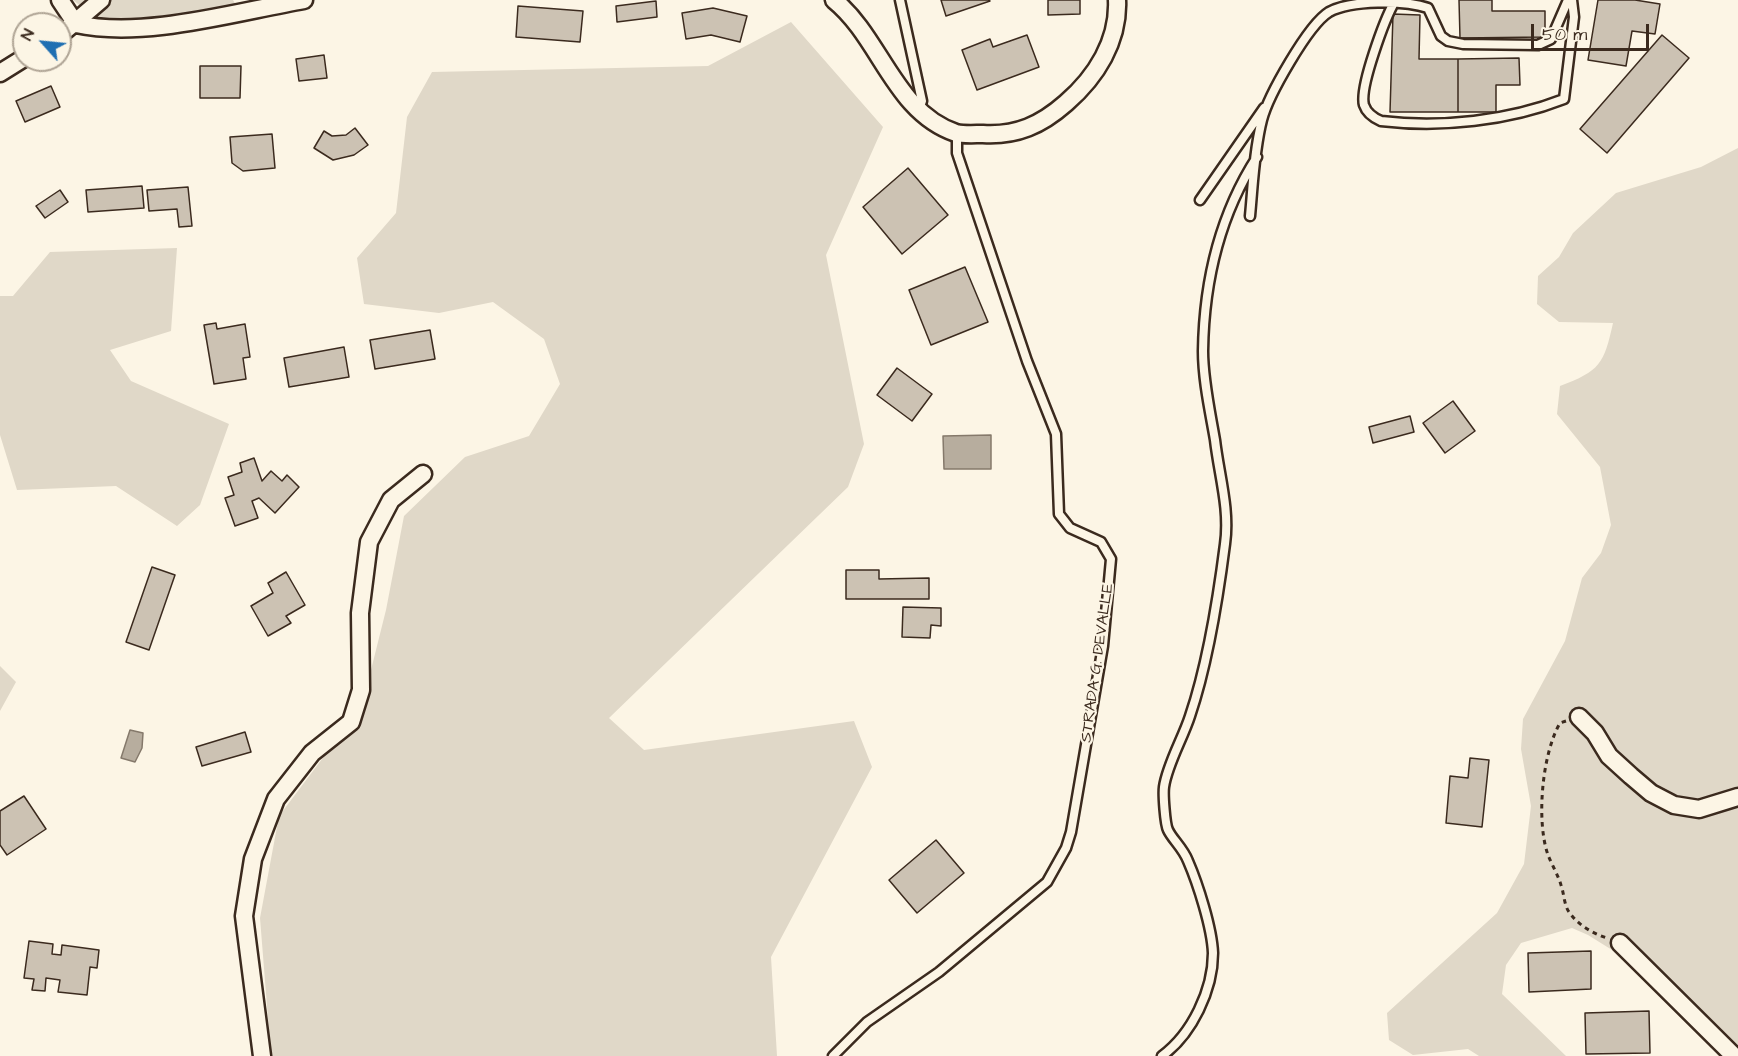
<!DOCTYPE html>
<html>
<head>
<meta charset="utf-8">
<style>
  body { margin:0 }
  #map { position:relative; width:1738px; height:1056px; overflow:hidden; background:#fcf5e5; font-family:"Architects Daughter",sans-serif }
  canvas { display:block }
  .north { position:absolute; left:12px; top:12px; width:60px; height:60px; box-sizing:border-box; background:#fcf5e5; border:2px solid #afa495; border-radius:50%; rotate:297deg; font-size:16px; font-weight:700; line-height:24px; text-align:center; color:#3b2a1e }
  .north::after { content:''; display:block; margin:auto; width:21px; height:27px; background:#1f6fb2; clip-path:polygon(50% 0,100% 100%,50% 72%,0 100%) }
  .scale { position:absolute; left:1531px; top:24px; width:118px; height:27px; box-sizing:border-box; border:3px solid #3b2a1e; border-top:0; padding-left:8px; font-size:18px; line-height:21px; white-space:nowrap; color:#3b2a1e; -webkit-text-stroke:4px #fcf5e5; paint-order:stroke }
</style>
</head>
<body>
<div id="map">
<canvas width="1738" height="1056"></canvas>
<div class="north">N</div>
<div class="scale">50 m</div>
</div>
<script>
const g = document.querySelector('canvas').getContext('2d');
g.lineJoin = 'round';
function fillPath(path, color) {
  g.fillStyle = color;
  g.fill(path, 'evenodd');
}
function strokePath(path, color, width, dash) {
  g.strokeStyle = color;
  g.lineWidth = width;
  g.lineCap = dash ? 'butt' : 'round';
  g.setLineDash(dash || []);
  g.stroke(path);
}
function label(font, color, halo, rows, align = 'center') {
  g.font = font + ' "Architects Daughter",sans-serif';
  g.lineWidth = 4.5;
  g.setLineDash([]);
  g.textBaseline = 'middle';
  g.strokeStyle = halo;
  g.fillStyle = color;
  for (const [text, x, y, turn = 0] of rows) {
    g.save();
    g.translate(x, y);
    g.rotate((+turn || 0) * Math.PI / 180);
    g.textAlign = isNaN(turn) ? turn : align;
    if (halo) g.strokeText(text, 0, 0);
    g.fillText(text, 0, 0);
    g.restore();
  }
}
fillPath(new Path2D(`
  M73 0H233L236 5 134 23 92 15Z
  M791 22 883 127 826 255 864 444 848 487 609 718 644 750 854 721 872 767 771 957 777 1056H271L260 918 279 816 362 706 386 610 404 516 465 457 529 436 560 384 544 339 493 302 439 313 364 304 357 258 396 213 407 117 432 72 708 66Z
  M1738 148V1053L1641 968 1588 935 1572 928 1521 943 1506 965 1502 994 1566 1056H1479L1468 1049 1413 1055 1389 1040 1387 1013 1497 913 1524 864 1531 806 1521 749 1523 719 1565 641 1582 578 1601 553 1611 525 1600 467 1557 414 1560 386C1600 371 1604 364 1613 323L1559 322 1537 304 1538 276 1559 257 1573 233 1616 193 1701 167Z
  M177 248 171 331 110 350 131 381 229 424 200 505 177 526 116 486 17 490 0 435V296H13L50 252Z
  M0 666 16 682 0 711Z`), '#e0d8c8');
const water = new Path2D(`
  M991 435V469H944L943 436Z
  M130 730 143 733 142 748 135 762 121 758Z`);
fillPath(water, '#b7ad9e');
strokePath(water, '#85796b', 1.5);
const building = new Path2D(`
  M941 0H989L990 1 946 16Z
  M1048 0H1080V14L1048 15Z
  M1459 0H1492V11H1545V37L1460 38Z
  M1598 0H1635L1660 4 1655 34 1632 31 1626 66 1588 60Z
  M656 1 657 17 617 22 616 6Z
  M518 6 583 11 580 42 516 37Z
  M713 8 747 16 740 42 711 35 686 39 682 13Z
  M1393 14 1420 15 1419 59H1458V112H1390Z
  M1027 35 1039 67 977 90 962 50 990 39 993 47Z
  M1662 35 1689 58 1607 153 1580 129Z
  M324 55 327 78 299 81 296 59Z
  M1519 58 1520 85H1496V112H1458V59Z
  M200 66H241L240 98H200Z
  M51 86 60 107 25 122 16 101Z
  M355 128 368 145 354 155 333 160 314 148 324 131 332 136 346 135Z
  M272 134 275 168 243 171 232 163 230 137Z
  M908 168 948 215 902 254 863 207Z
  M142 186 144 208 88 212 86 190Z
  M188 187 192 226 179 227 177 209 149 211 147 190Z
  M60 190 68 202 45 218 36 206Z
  M965 267 988 322 931 345 909 290Z
  M216 323 217 329 245 324 250 357 243 358 246 379 214 384 204 325Z
  M430 330 435 359 375 369 370 340Z
  M344 347 349 377 289 387 284 358Z
  M897 368 932 394 912 421 877 395Z
  M1453 401 1475 431 1445 453 1423 423Z
  M1410 416 1414 432 1373 443 1369 427Z
  M254 458 262 481 271 471 282 481 287 475 299 487 275 513 259 498 252 501 258 518 235 526 225 498 234 495 228 477 242 472 240 463Z
  M152 567 175 575 149 650 126 642Z
  M846 570H879V579L929 578V599H846Z
  M286 572 305 605 286 616 291 623 268 636 251 606 273 593 268 583Z
  M903 607 941 608V626L931 625 930 638 902 637Z
  M245 732 251 752 202 766 196 747Z
  M1470 758 1489 760 1482 827 1446 823 1450 776 1468 778Z
  M24 796 46 829 7 855 0 845V811Z
  M936 840 964 873 917 913 889 880Z
  M29 941 53 944 52 954 61 955 62 945 99 950 97 968 90 967 87 995 58 992 60 980 46 978 45 991 32 990 34 979 24 978Z
  M1591 951V989L1529 992 1528 953Z
  M1649 1011 1650 1053 1586 1054 1585 1013Z`);
fillPath(building, '#ccc2b3');
strokePath(building, '#3b2a1e', 1.5);
const service = new Path2D(`
  M900 0 922 101 918 112
  M1395 1C1385 18 1359 88 1364 105 1367 114 1374 118 1381 121 1441 128 1508 121 1564 99L1574 17 1572 0
  M1200 200 1264 108
  M1250 216C1253 185 1254 151 1262 120 1268 96 1308 25 1329 12 1351 0 1404 0 1428 8L1441 36 1448 41 1463 44 1538 45 1551 39 1568 0
  M833 1056 867 1022 939 972 1047 882 1066 848 1071 832 1103 646 1111 559 1101 542 1070 528 1059 514 1056 434 1027 361 957 153V133
  M1162 1056C1192 1034 1213 990 1213 953 1212 928 1198 884 1188 861 1183 848 1172 839 1168 830 1165 824 1163 794 1164 787 1167 765 1183 738 1190 716 1208 663 1218 599 1225 544 1230 509 1219 475 1215 440 1210 411 1203 380 1203 351 1204 281 1219 216 1257 157`);
const minor = new Path2D(`
  M60 0 76 24C144 39 235 12 304 0
  M834 0C881 38 894 112 956 133 964 135 975 134 983 134 1017 136 1041 125 1066 103 1096 77 1119 41 1117 0
  M60 35 101 0
  M0 73 24 58
  M1579 717 1595 733 1609 756 1631 776 1651 793 1674 805 1699 809 1738 797
  M1620 943 1734 1056
  M262 1056 244 916 253 859 276 799 312 753 351 722 361 690 360 613 369 542 391 500 423 474`);
strokePath(service, '#3b2a1e', 13);
strokePath(minor, '#3b2a1e', 21);
strokePath(new Path2D(`
  M1566 721 1560 723C1542 754 1536 821 1548 855 1552 865 1558 875 1561 885 1564 893 1564 905 1569 912 1578 925 1592 933 1607 938`), '#3b2a1e', 3, [4.5, 4.5]);
strokePath(service, '#fcf5e5', 8);
strokePath(minor, '#fcf5e5', 16);
label('16px', '#3b2a1e', '#fcf5e5', [
  ["STRADA G. DEVALLE",1098,663,-82]
]);
</script>
</body>
</html>
